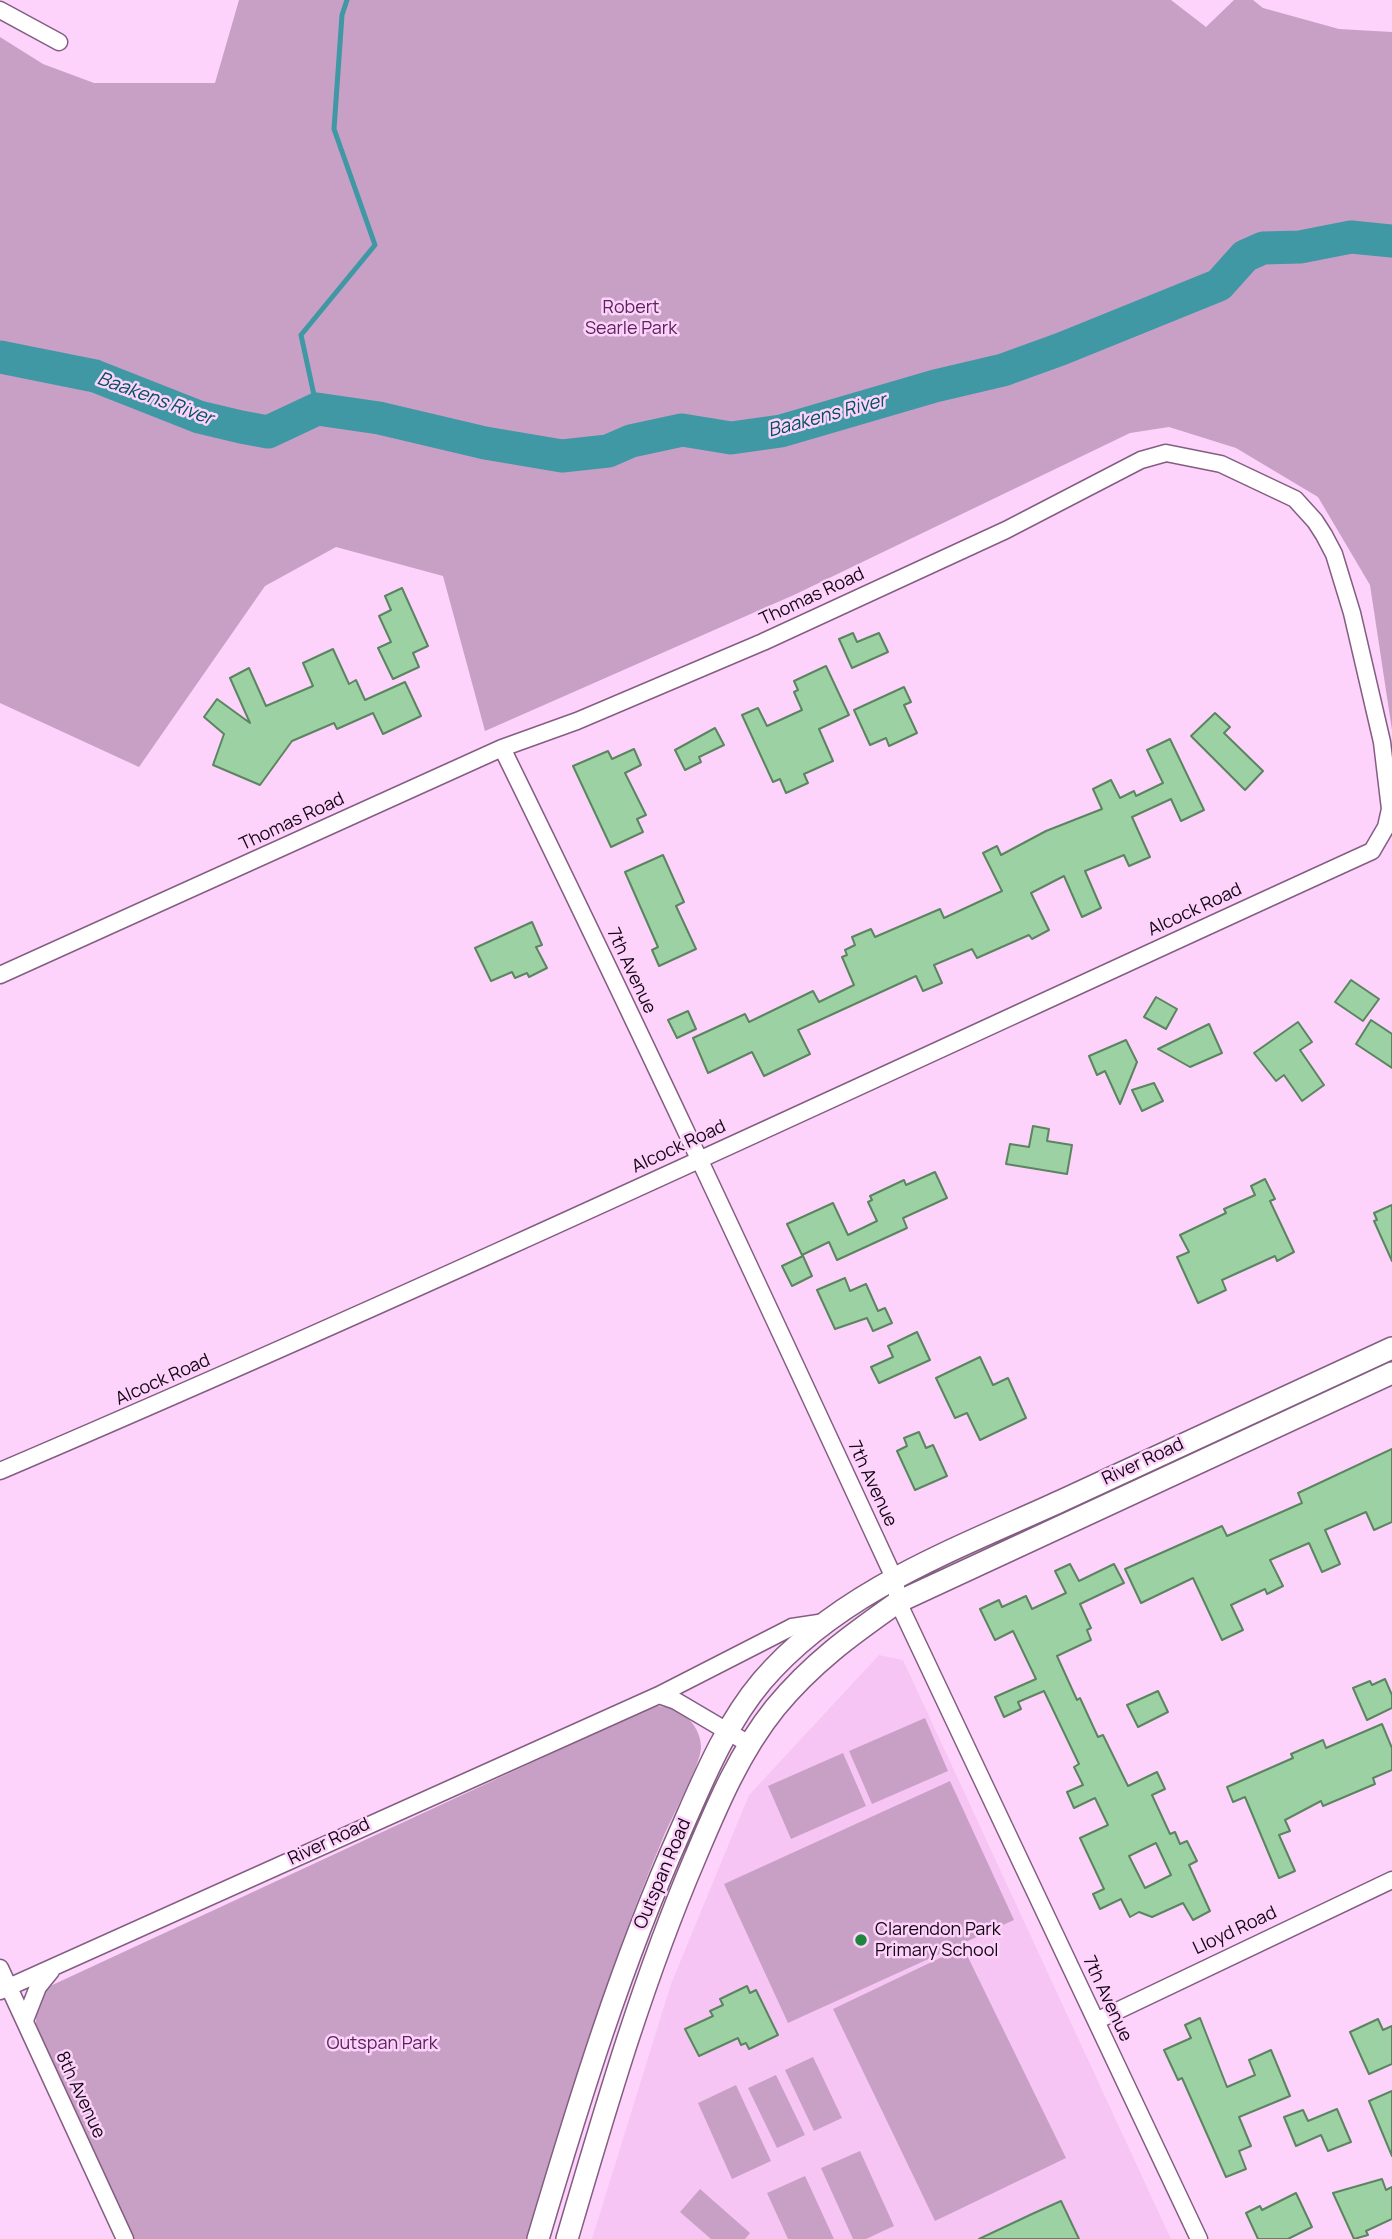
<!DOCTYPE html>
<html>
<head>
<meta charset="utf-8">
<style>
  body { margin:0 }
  canvas { display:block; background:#fdd2fb }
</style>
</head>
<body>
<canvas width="1392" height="2239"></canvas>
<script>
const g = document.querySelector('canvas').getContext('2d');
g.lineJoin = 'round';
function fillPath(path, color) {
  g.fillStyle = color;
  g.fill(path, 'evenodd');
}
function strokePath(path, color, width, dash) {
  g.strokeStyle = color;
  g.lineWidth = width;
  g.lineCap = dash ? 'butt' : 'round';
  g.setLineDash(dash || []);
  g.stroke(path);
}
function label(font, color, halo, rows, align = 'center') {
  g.font = font + ' Manrope,sans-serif';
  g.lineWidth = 5;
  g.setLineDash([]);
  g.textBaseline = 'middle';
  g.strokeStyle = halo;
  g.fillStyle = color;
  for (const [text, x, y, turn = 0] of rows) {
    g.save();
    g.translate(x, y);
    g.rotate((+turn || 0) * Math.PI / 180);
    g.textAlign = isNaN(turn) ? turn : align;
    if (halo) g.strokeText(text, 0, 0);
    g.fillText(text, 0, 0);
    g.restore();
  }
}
fillPath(new Path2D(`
  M879 1655 903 1660 1171 2239H592L671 1984 749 1795Z`), '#f7c5f4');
fillPath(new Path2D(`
  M239 0H1171L1206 27 1234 0H1253L1263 8 1339 29 1392 32V730L1370 585 1318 497 1236 448 1169 427 1130 433 796 594 485 731 443 576 336 547 265 586 139 767 0 703V37L43 64 94 83H215Z
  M654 1706C677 1705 700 1722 701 1746 702 1763 671 1818 663 1838 608 1969 567 2103 526 2239H134L36 2025V2010L48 1987Z
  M925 1718 948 1771 872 1804 849 1751Z
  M843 1753 866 1806 791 1839 768 1786Z
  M950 1781 1014 1920 788 2023 724 1884Z
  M963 1947 1066 2158 935 2221 833 2009Z
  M813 2057 842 2118 814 2131 785 2070Z
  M776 2075 805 2135 777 2148 748 2088Z
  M736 2085 771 2161 732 2179 698 2103Z
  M860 2151 894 2226 866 2239H853L821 2168Z
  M805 2176 834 2239H788L767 2193Z
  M700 2189 750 2233 745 2239H711L680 2212Z`), '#c8a0c5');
strokePath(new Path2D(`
  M317 409 301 335 375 245 334 129 342 15 347 0`), '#3f98a4', 5);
strokePath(new Path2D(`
  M0 357 95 376 199 417 241 427 268 432 317 409 379 418 485 443 562 456 608 451 631 441 682 430 731 438 781 431 935 386 1003 370 1061 349 1219 285 1245 256 1263 248 1300 247 1351 237 1392 241`), '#3f98a4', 33);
const building = new Path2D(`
  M402 588 428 646 413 653 419 667 393 679 378 648 391 642 379 616 391 610 385 596Z
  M853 633 857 642 879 633 888 652 852 668 839 639Z
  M333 649 349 684 356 680 365 700 405 682 421 716 383 734 373 713 337 729 334 723 292 741 260 785 213 765 224 734 204 717 217 699 250 723 230 678 249 668 266 706 313 686 303 663Z
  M826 666 849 715 819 729 833 761 804 774 808 783 786 793 780 779 773 782 742 715 758 708 767 726 802 710 794 692 798 690 794 681Z
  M904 687 911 702 904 705 917 733 889 746 886 738 870 745 854 710Z
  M1215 713 1230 727 1224 733 1263 771 1245 790 1191 736Z
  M715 728 724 745 699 757 701 762 685 770 675 750Z
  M1170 739 1204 810 1181 821 1171 799 1132 817 1150 857 1129 866 1124 855 1085 871 1101 908 1082 917 1064 876 1031 893 1049 930 1032 939 1029 935 977 958 972 949 934 965 942 983 923 991 916 976 798 1030 810 1054 764 1076 752 1052 708 1073 693 1038 745 1014 749 1022 813 991 819 1002 854 985 842 957 847 955 845 950 855 945 852 937 871 929 875 937 940 909 944 918 1002 891 983 853 997 846 1001 855 1046 831 1102 809 1093 789 1111 780 1120 798 1134 791 1136 796 1163 783 1147 750Z
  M634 749 641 765 625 773 646 815 637 819 643 832 611 847 573 766 608 751 612 759Z
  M663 855 684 902 676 906 696 949 659 966 652 950 658 947 625 872Z
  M532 922 542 945 536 947 547 968 529 977 527 973 515 978 512 972 491 981 475 948Z
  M1351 980 1379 999 1363 1021 1335 1002Z
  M1156 997 1177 1009 1166 1029 1144 1017Z
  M688 1011 696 1029 677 1038 668 1020Z
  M1371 1020 1392 1034V1068L1356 1044Z
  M1298 1022 1312 1042 1300 1050 1324 1085 1302 1101 1284 1075 1276 1081 1254 1053Z
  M1209 1024 1222 1053 1190 1067 1158 1049Z
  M1126 1040 1137 1062 1120 1104 1105 1071 1097 1075 1089 1056Z
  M1154 1083 1163 1101 1142 1111 1132 1090Z
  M1033 1126 1049 1129 1047 1141 1072 1145 1067 1174 1006 1164 1010 1144 1029 1147Z
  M935 1172 947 1198 903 1218 907 1228 837 1260 829 1242 802 1255 787 1224 833 1203 848 1235 877 1221 868 1202 872 1200 870 1196 904 1180 906 1185Z
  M1265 1179 1275 1199 1270 1201 1294 1252 1277 1261 1275 1256 1222 1280 1226 1290 1198 1303 1177 1257 1189 1252 1180 1235 1226 1213 1224 1209 1255 1195 1251 1186Z
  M1392 1205V1261L1374 1221 1377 1220 1374 1213Z
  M803 1256 812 1276 792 1286 782 1266Z
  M845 1278 850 1291 866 1284 878 1311 885 1308 892 1323 873 1331 867 1318 835 1329 817 1290Z
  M917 1332 930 1360 879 1383 871 1367 893 1357 888 1346Z
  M980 1357 993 1385 1008 1378 1026 1418 980 1440 967 1413 955 1418 936 1378Z
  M919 1432 926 1448 933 1445 947 1476 915 1490 897 1451 907 1446 904 1438Z
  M1392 1449V1522L1374 1530 1366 1512 1325 1530 1340 1564 1322 1572 1309 1543 1270 1560 1283 1586 1267 1594 1265 1589 1231 1605 1243 1630 1222 1640 1193 1578 1141 1603 1125 1569 1222 1526 1227 1536 1302 1503 1298 1493Z
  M1070 1564 1079 1581 1114 1564 1124 1583 1080 1604 1091 1628 1087 1630 1091 1640 1057 1656 1077 1700 1080 1698 1098 1737 1103 1735 1128 1786 1157 1772 1165 1789 1152 1795 1170 1834 1175 1832 1180 1844 1187 1841 1197 1861 1189 1865 1210 1911 1193 1920 1183 1903 1152 1917 1139 1912 1130 1917 1121 1899 1100 1909 1093 1894 1104 1889 1080 1838 1108 1825 1095 1798 1074 1808 1067 1792 1083 1785 1074 1767 1079 1764 1044 1691 1018 1702 1021 1709 1004 1717 995 1697 1036 1679 1013 1631 995 1640 980 1609 999 1600 1002 1607 1026 1596 1032 1609 1066 1593 1055 1571ZM1156 1843 1171 1875 1145 1888 1129 1856Z
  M1385 1679 1392 1695V1708L1367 1720 1353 1688 1370 1681 1372 1685Z
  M1158 1691 1168 1712 1138 1727 1127 1705Z
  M1382 1724 1392 1748V1770L1373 1778 1375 1784 1323 1806 1321 1801 1285 1820 1290 1831 1279 1835 1295 1871 1279 1878 1245 1797 1233 1802 1227 1787 1293 1758 1291 1754 1323 1740 1326 1748Z
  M747 1986 750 1993 756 1990 778 2035 749 2049 746 2043 741 2045 738 2038 699 2056 685 2029 713 2016 710 2011 723 2005 720 1999Z
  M1200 2018 1227 2087 1255 2075 1249 2060 1271 2050 1290 2096 1239 2117 1251 2146 1239 2151 1246 2169 1226 2177 1182 2078 1178 2080 1164 2050 1191 2038 1185 2025Z
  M1378 2019 1383 2030 1392 2026V2064L1369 2074 1350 2032Z
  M1392 2091V2156L1369 2101Z
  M1337 2109 1351 2142 1328 2151 1321 2135 1296 2146 1284 2117 1303 2110 1308 2121Z
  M1382 2179 1386 2190 1392 2187V2219L1366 2231 1368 2235 1354 2239 1333 2193Z
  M1296 2193 1312 2227 1288 2239H1258L1246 2213 1260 2206 1262 2210Z
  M1061 2201 1079 2239H979L1032 2214Z`);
fillPath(building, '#9cd1a3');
strokePath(building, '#5b8460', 2);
const street = new Path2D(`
  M0 10 59 42
  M502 748C637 1023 766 1301 895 1580L898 1602 1199 2239
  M0 975 502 748 577 721 763 642 1006 530 1141 460 1166 453 1221 464 1295 499 1315 521 1324 535 1334 554 1352 613 1382 742 1390 809 1386 827 1372 851C916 1059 461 1274 0 1471
  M659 1695 676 1701 749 1744
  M0 1968 125 2239
  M0 1991 659 1695 792 1627 825 1622
  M25 2020 38 1987 51 1971
  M1096 2021 1392 1880`);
const secondary = new Path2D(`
  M538 2239C579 2101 621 1964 680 1832 703 1780 725 1725 762 1681 839 1591 956 1549 1061 1501 1171 1450 1282 1399 1392 1348
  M567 2239C605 2110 642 1982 695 1858 717 1806 739 1753 775 1708 812 1663 851 1635 898 1602L1392 1373`);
strokePath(street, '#845e82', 19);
strokePath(secondary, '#845e82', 24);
strokePath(street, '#fff', 16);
strokePath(secondary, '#fff', 21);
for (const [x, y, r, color] of [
  [861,1940,7,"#1e863c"]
]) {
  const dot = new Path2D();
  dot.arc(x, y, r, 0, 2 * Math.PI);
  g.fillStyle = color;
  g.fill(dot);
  strokePath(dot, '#fdd2fb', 2.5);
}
label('18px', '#5c225b', '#fdd2fb', [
  ["Robert",631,308],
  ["Searle Park",631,329],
  ["Outspan Park",382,2044]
]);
label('18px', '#130613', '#fdd2fb', [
  ["Thomas Road",812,597,-25],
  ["Thomas Road",292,822,-25],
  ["Alcock Road",1195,910,-25],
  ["7th Avenue",631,971,65],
  ["Alcock Road",679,1147,-25],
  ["Alcock Road",163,1380,-24],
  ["River Road",1143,1462,-25],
  ["7th Avenue",872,1484,65],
  ["River Road",329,1842,-25],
  ["Outspan Road",663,1874,-67],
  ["Lloyd Road",1235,1931,-25],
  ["7th Avenue",1107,1999,65],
  ["8th Avenue",80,2095,65]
]);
label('18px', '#130613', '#fdd2fb', [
  ["Clarendon Park",875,1930],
  ["Primary School",875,1951]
], 'left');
label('italic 19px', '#01535c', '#fdd2fb', [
  ["Baakens River",155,399,20],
  ["Baakens River",827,416,-15]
]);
</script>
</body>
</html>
